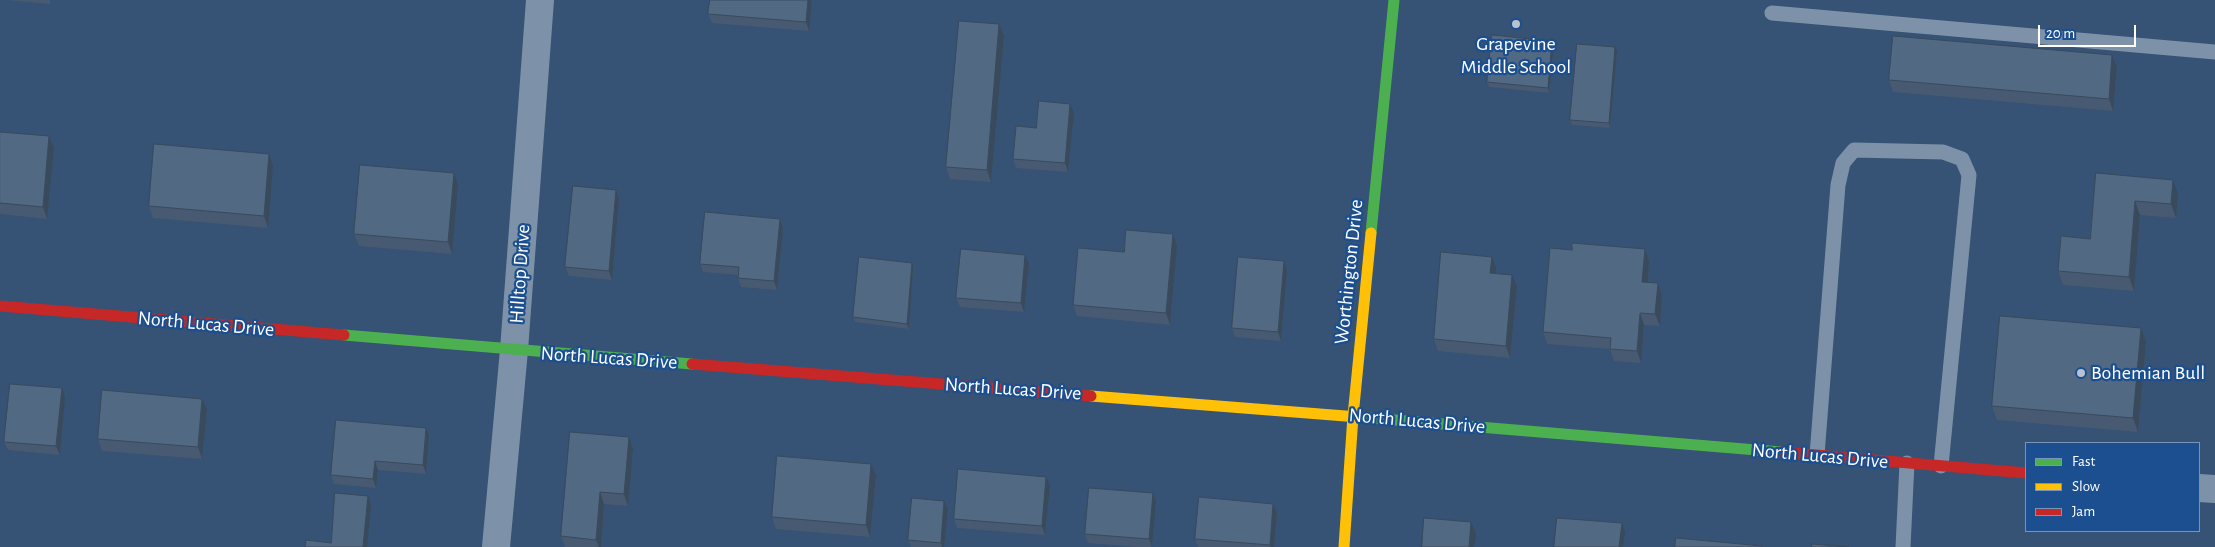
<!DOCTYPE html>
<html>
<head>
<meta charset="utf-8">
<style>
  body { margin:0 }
  #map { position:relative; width:2215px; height:547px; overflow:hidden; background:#365274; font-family:"Alegreya Sans",sans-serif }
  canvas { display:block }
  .legend { position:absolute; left:2025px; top:442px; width:175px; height:90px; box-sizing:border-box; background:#1b4f8f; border:1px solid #7695bc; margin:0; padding:6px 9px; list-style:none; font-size:15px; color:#fff }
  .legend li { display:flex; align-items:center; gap:10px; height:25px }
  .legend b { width:25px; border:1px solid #7695bc }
  .scale { position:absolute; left:2038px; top:25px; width:98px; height:22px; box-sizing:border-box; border:2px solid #fff; border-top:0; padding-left:6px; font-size:15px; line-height:18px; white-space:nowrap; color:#fff; -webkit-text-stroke:4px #1b4f8f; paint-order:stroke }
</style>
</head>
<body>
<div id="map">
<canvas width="2215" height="547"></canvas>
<ul class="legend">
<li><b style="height:6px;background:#4caf50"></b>Fast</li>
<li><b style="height:6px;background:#ffc107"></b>Slow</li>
<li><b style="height:6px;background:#c62828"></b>Jam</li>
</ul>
<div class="scale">20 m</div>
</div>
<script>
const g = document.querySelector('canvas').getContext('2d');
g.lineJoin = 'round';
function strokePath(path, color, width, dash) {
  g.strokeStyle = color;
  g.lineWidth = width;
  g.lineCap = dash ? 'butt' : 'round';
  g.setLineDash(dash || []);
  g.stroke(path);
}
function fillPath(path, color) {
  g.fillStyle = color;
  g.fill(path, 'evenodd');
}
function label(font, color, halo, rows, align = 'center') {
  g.font = font + ' "Alegreya Sans",sans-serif';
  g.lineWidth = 4.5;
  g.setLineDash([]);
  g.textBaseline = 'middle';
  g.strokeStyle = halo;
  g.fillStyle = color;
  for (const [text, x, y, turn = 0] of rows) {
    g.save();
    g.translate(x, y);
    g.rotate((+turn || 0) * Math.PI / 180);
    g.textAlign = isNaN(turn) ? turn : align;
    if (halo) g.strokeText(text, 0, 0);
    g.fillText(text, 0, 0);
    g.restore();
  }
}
strokePath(new Path2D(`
  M1772 13 2215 52
  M1817 455 1838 185 1843 163 1854 150 1943 152 1962 159 1969 175 1941 466
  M1903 547 1907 463`), '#7d92a8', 15);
strokePath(new Path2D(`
  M2199 488 2215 489
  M496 547 514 350 540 0`), '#7d92a8', 28);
strokePath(new Path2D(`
  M1371 233 1394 0
  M344 335 692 364
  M1358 417 1781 452`), '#4caf50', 11);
strokePath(new Path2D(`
  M1091 396 1358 417
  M1344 547 1353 416 1371 233`), '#ffc107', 11);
strokePath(new Path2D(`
  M0 306 344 335
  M692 364 1091 396
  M1781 452 2026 473`), '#c62828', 11);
fillPath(new Path2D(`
  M6 0H50V4Z
  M812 0 809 31 712 23 708 14Z
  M999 24 1004 36 991 182 950 179 946 167Z
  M1554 45 1549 93 1489 87 1487 82Z
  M1617 52 1610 128 1572 125 1570 120Z
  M2112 55 2117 67 2113 111 1893 92 1889 80Z
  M1074 113 1068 172 1016 168 1013 159 1036 128Z
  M0 132 54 148 47 219 0 214Z
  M273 166 268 228 153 218 149 206Z
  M2096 173 2178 194 2176 218 2140 215 2134 291 2063 285 2058 271 2090 239Z
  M458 185 452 254 359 246 354 234Z
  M616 190 619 199 612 280 569 276 565 267Z
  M780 219 783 228 777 290 741 287 738 278V275L703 272 700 264Z
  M1177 246 1170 325 1077 316 1073 305 1124 252Z
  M1645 249 1649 261 1648 282 1658 283 1662 295 1660 326 1644 325 1641 363 1614 361 1610 349 1547 344 1543 332 1572 250Z
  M1284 261 1287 270 1281 341 1235 337 1232 328Z
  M1029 264 1024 312 960 307 956 298Z
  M913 268 909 329 855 322 853 317Z
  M1496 268V274L1517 287 1510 358 1438 351 1434 339Z
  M2141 328 2146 342 2138 432 1997 420 1992 406Z
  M65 397 60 455 8 450 4 442Z
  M207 410 202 459 102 451 98 439Z
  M429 436 426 474 378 470 376 488 334 484 331 475Z
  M633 449 628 506 604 504 601 547H565L561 536Z
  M876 476 870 537 776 529 772 517Z
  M1050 486 1045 535 957 528 954 519Z
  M944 501 948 509 944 547H911L908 540Z
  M1156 502 1152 547H1137L1088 543 1085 534Z
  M1277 513 1274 547H1198L1195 539Z`), '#475a72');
fillPath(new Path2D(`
  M808 0H812L809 31 806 22Z
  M999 24 1004 36 991 182 987 170Z
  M1552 41 1554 45 1549 93 1548 88Z
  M1615 47 1617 52 1610 128 1609 123Z
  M2112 55 2117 67 2113 111 2109 99Z
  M1070 104 1074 113 1068 172 1065 163Z
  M49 136 54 148 47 219 43 207Z
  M269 154 273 166 268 228 264 216Z
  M454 173 458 185 452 254 448 242Z
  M2173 180 2178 194 2176 218 2171 204Z
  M616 190 619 199 612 280 609 271Z
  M2135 201 2140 215 2134 291 2129 277Z
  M780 219 783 228 777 290 774 281Z
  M1173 234 1177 246 1170 325 1166 313Z
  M1645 249 1649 261 1647 294 1642 282Z
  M1025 255 1029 264 1024 312 1021 303Z
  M1492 257 1496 268 1495 285 1490 273Z
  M1284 261 1287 270 1281 341 1278 332Z
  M912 263 913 268 909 329 907 324Z
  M1512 275 1517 287 1510 358 1506 346Z
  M1658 283 1662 295 1660 326 1655 314Z
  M1640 313 1644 325 1641 363 1637 351Z
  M2141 328 2146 342 2138 432 2133 418Z
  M62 388 65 397 60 455 56 446Z
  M202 399 207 410 202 459 198 447Z
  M426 428 429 436 426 474 423 465Z
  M629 437 633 449 628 506 624 494Z
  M375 461 378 470 376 488 373 479Z
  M871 464 876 476 870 537 866 525Z
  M1046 477 1050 486 1045 535 1042 526Z
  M600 492 604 504 601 547H599L596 540Z
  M1153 493 1156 502 1152 547 1149 539Z
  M368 496 371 505 367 547H363Z
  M944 501 948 509 944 547H942L941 543Z
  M1273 504 1277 513 1274 547H1271L1270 545Z
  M1471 522 1476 534 1474 547H1469Z
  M1622 523 1625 532 1623 547H1619Z`), '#394a5c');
const building = new Path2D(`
  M710 0H808L806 22 708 14Z
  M959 21 999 24 987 170 946 167Z
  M1492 35 1552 41 1548 88 1487 82Z
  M1893 36 2112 55 2109 99 1889 80Z
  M1577 44 1615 47 1609 123 1570 120Z
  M1039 101 1070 104 1065 163 1013 159 1016 126 1036 128Z
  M0 132 49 136 43 207 0 203Z
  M154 144 269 154 264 216 149 206Z
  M360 165 454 173 448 242 354 234Z
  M2096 173 2173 180 2171 204 2135 201 2129 277 2058 271 2061 236 2090 239Z
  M573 186 616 190 609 271 565 267Z
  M705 212 780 219 774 281 738 278 739 267 700 264Z
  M1126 230 1173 234 1166 313 1073 305 1078 248 1124 252Z
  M1572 243 1645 249 1642 282 1658 283 1655 314 1640 313 1637 351 1610 349 1611 338 1543 332 1550 248 1572 250Z
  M961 249 1025 255 1021 303 956 298Z
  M1441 252 1492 257 1490 273 1512 275 1506 346 1434 339Z
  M859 257 912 263 907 324 853 317Z
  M1238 257 1284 261 1278 332 1232 328Z
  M2000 316 2141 328 2133 418 1992 406Z
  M10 384 62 388 56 446 4 442Z
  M102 390 202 399 198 447 98 439Z
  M336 420 426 428 423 465 375 461 373 479 331 475Z
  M570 432 629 437 624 494 600 492 596 540 561 536Z
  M777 456 871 464 866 525 772 517Z
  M958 469 1046 477 1042 526 954 519Z
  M1089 488 1153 493 1149 539 1085 534Z
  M335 493 368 496 363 547H305L306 540 331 543Z
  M1199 497 1273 504 1270 545 1195 539Z
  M912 498 944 501 941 543 908 540Z
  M1424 518 1471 522 1469 547H1422Z
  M1557 518 1622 523 1619 547H1554Z
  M1676 538 1762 546V547H1675Z
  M1812 544 1849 547H1812Z`);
fillPath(building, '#526984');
strokePath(building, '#394a5c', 1);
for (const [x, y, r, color] of [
  [1516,24,5,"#b9c2ce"],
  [2081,373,5,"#b9c2ce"]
]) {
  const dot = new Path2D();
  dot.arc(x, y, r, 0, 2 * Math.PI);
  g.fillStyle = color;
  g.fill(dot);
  strokePath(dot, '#1b4f8f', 2);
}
label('20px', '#fff', '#1b4f8f', [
  ["Grapevine",1516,44],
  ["Middle School",1516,67],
  ["Bohemian Bull",2091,373,"left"]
]);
label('20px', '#fff', '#1b4f8f', [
  ["Worthington Drive",1349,272,-84],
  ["Hilltop Drive",520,274,-86],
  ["North Lucas Drive",206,324,5],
  ["North Lucas Drive",609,358,4],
  ["North Lucas Drive",1013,389,4],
  ["North Lucas Drive",1417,421,5],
  ["North Lucas Drive",1820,456,5]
]);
</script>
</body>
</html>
